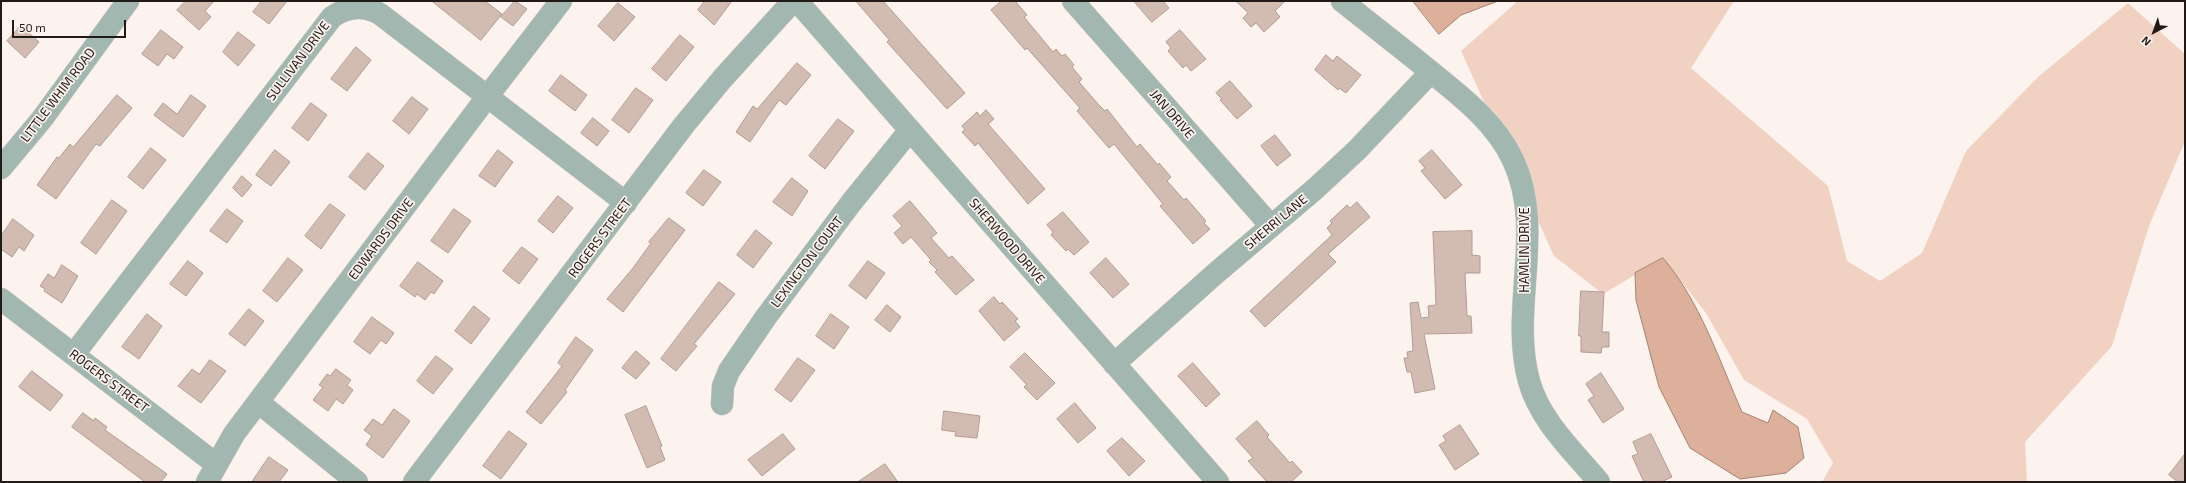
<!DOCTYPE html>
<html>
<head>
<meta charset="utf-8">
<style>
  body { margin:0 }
  #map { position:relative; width:2186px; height:483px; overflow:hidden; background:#fcf2ee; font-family:"Exo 2",sans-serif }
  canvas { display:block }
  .frame { position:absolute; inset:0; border:2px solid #221a16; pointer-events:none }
  .north { position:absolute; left:2134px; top:12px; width:40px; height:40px; -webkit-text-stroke:3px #fcf2ee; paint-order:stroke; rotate:221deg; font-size:11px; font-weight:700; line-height:16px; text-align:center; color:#221a16 }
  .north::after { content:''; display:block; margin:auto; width:14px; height:18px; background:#221a16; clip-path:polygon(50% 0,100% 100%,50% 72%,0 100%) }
  .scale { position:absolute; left:12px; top:20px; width:114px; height:18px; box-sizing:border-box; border:2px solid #221a16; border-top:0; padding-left:5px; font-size:12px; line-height:14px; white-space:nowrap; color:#221a16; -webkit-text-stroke:3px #fcf2ee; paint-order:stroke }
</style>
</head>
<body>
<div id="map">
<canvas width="2186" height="483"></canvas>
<div class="frame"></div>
<div class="north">N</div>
<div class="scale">50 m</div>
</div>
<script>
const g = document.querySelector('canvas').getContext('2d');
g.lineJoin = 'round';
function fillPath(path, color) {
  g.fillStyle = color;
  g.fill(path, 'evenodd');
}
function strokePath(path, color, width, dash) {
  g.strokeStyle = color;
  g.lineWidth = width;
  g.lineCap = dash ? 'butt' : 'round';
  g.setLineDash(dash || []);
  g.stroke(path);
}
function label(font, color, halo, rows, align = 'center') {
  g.font = font + ' "Exo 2",sans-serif';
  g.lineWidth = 3.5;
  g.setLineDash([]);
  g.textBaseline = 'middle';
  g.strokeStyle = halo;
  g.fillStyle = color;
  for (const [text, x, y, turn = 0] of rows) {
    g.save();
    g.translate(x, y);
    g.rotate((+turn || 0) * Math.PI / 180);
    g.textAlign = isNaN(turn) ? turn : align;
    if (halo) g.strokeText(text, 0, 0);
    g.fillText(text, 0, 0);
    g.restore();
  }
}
fillPath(new Path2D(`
  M1518 1H1734L1691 68 1828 186 1847 261 1880 281 1922 253 1966 151 2038 77 2128 3 2185 54V141L2149 226 2112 346 2025 442 2027 482H1822L1833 463 1807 419 1744 380 1706 313 1663 258 1603 294 1554 256 1461 51Z`), '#f1d1c2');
const water = new Path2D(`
  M1413 1H1498L1461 15 1439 34Z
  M1663 258C1700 301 1719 360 1742 412L1768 423 1773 410 1798 427 1804 458 1786 473 1740 479 1690 448 1659 387 1636 300 1635 273Z`);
fillPath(water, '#dcb09b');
strokePath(water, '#a48373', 1);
const building = new Path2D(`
  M186 1H214L205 11 211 17 199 30 177 10Z
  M262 1H287L269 24 253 12Z
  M432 1H485L502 14 481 40Z
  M515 1 527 9 513 26 501 17Z
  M705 1H732L714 25 698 10Z
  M856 1H883L965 93 947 109 887 42 889 40Z
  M1002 1H1015L1027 15 1024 17 1053 52 1056 49 1062 56 1065 54 1074 65 1072 67 1082 79 1079 82 1098 104 1105 111 1107 109 1137 147 1140 144 1158 165 1159 163 1171 177 1167 181 1184 200 1186 198 1206 221 1204 223 1210 229 1193 244 1160 206 1163 204 1114 144 1109 148 1077 111 1080 108 1027 48 1025 50 991 10Z
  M1134 1H1163L1169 8 1152 22Z
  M1236 1H1285L1275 11 1280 17 1264 32 1256 23 1251 27 1243 18 1248 13Z
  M618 3 635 17 614 41 598 26Z
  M21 26 39 42 25 58 7 41Z
  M161 30 183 47 174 59 167 54 158 66 142 54Z
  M1180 30 1206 59 1191 71 1186 65 1183 68 1168 51 1171 48 1166 42Z
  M238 32 255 45 238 66 223 52Z
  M680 35 694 47 666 81 652 69Z
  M356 47 371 60 347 91 331 79Z
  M1326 55 1333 61 1337 56 1361 75 1346 93 1339 88 1338 90 1315 70Z
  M797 63 811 75 786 105 779 100 750 142 736 132 753 106 757 109Z
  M561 75 587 95 575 111 549 91Z
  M1230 81 1252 106 1237 119 1220 100 1222 99 1216 93Z
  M636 88 653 100 629 133 612 120Z
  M117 95 132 108 100 146 96 144 56 199 37 185 57 157 59 158 70 144 73 147Z
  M191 95 206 106 183 137 154 115 163 103 177 114Z
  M412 97 428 109 409 134 393 121Z
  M311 103 327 115 308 141 292 128Z
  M986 110 994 119 988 124 1045 189 1028 204 978 143 975 146 962 132 965 130 962 126 977 112 980 116Z
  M593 118 609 131 597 146 581 133Z
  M838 119 854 131 825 169 809 156Z
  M1275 135 1291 155 1277 166 1261 146Z
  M151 148 166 160 143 189 128 177Z
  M275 150 290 162 271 186 256 175Z
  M498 150 513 162 495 187 479 176Z
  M1432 150 1462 185 1445 199 1421 171 1425 168 1419 161Z
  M368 153 384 166 365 190 349 177Z
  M704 170 721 182 703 206 686 193Z
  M242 176 252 185 242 197 233 188Z
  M792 178 808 191 792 216 773 202Z
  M558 196 573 208 553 233 538 221Z
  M112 200 127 211 96 254 81 243Z
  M910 201 937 233 931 238 949 258 952 256 974 280 956 295 935 272 937 270 929 262 931 260 911 237 903 244 894 233 902 226 893 216Z
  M1357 202 1370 217 1328 254 1336 262 1265 327 1250 311 1332 235 1327 228 1332 223 1330 221 1347 205 1350 208Z
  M330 204 345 215 321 249 305 236Z
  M227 209 243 221 227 243 210 231Z
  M454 209 471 221 448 253 431 241Z
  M1063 212 1089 242 1074 255 1068 249 1066 251 1051 235 1053 232 1047 225Z
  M669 218 685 230 623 312 607 299 633 268 651 243 649 242Z
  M13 219 34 235 24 251 19 247 12 257 1 249V236Z
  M756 230 772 243 753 268 737 255Z
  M1472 231V255L1480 256V273H1465L1467 316H1471L1472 333 1424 334 1435 389 1415 393 1411 372H1407L1404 358H1408L1407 352 1413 351 1410 303 1418 302 1421 318 1429 317 1428 306 1436 305 1433 232Z
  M522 247 538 259 519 284 503 271Z
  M288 258 303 270 277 302 263 291Z
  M1106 258 1129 284 1113 298 1090 273Z
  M188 261 203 273 186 296 170 284Z
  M868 261 885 273 866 299 849 286Z
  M418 262 443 281 434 294 431 292 425 300 417 294 415 297 400 286Z
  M62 265 78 276 62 303 44 291 45 289 40 286 48 274 54 278Z
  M719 282 735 294 694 344 697 346 676 371 661 359Z
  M1581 291 1604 292 1602 332H1609V347H1602L1601 353 1581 352V336H1579Z
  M994 297 1000 304 1002 302 1018 319 1015 321 1020 327 1004 341 979 311Z
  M887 305 901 317 890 332 875 320Z
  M474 306 490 319 471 344 455 331Z
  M249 309 264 321 245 346 229 334Z
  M147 314 162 326 139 359 122 347Z
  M831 314 849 327 834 349 816 336Z
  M372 317 394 333 386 344 381 340 370 354 354 342Z
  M576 337 593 350 565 390 567 392 541 424 526 412 562 366 558 363Z
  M636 351 650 363 636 379 622 368Z
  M1025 353 1055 383 1037 400 1024 387 1027 385 1010 367Z
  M436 356 453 369 433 394 417 381Z
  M798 358 815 370 791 402 775 390Z
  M210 360 226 371 201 403 178 386 192 369 199 374Z
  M1193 363 1220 394 1206 407 1178 376Z
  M336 369 351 380 347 385 353 390 343 404 336 399 328 411 313 400 323 387 319 385 327 374 330 376Z
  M32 371 63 395 50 411 19 387Z
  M1601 373 1624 409 1603 423 1588 400 1594 396 1586 384Z
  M1075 403 1096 428 1078 443 1057 419Z
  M646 406 662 446 660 447 665 460 647 468 625 415Z
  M394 409 410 421 383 458 366 445 372 436 364 430 373 419 382 425Z
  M944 411 980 416 977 438 955 436 956 432 942 430Z
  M83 413 94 421 95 418 107 427 105 430 167 474 161 482H145L72 427Z
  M1257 421 1269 435 1267 437 1290 463 1292 461 1302 472 1291 482H1267L1248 461 1253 458 1236 439Z
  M1460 425 1479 454 1455 470 1439 445 1446 441 1443 436Z
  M509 431 527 444 501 479 483 466Z
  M783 434 795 449 762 476 748 460Z
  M1651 434 1672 477 1661 482H1644L1632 456 1638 454 1633 442Z
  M1122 438 1145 461 1129 476 1107 451Z
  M2185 454V482H2178L2169 475Z
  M269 457 288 470 279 482H252Z
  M885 464 898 482H858Z`);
fillPath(building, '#d2bbb0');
strokePath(building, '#b29c92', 1);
const minor = new Path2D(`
  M797 1 1218 482
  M1073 1 1271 226
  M1342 1C1368 22 1394 42 1420 63 1454 91 1494 119 1513 160 1546 230 1509 309 1529 381 1540 421 1573 451 1599 482
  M1 168 42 119 128 1
  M1 299 216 464
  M74 354 332 17C348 6 364 5 380 14L626 203
  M1114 364 1216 273 1315 189 1357 150 1431 72
  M258 402 357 482
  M722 404 723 386 729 371 766 317 851 203 910 130
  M207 482 234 434 487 97 561 1
  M414 482 684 125 723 78 793 1`);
strokePath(minor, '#d9cfcb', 23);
strokePath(minor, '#a1b7b0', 22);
label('13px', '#221a16', '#fcf2ee', [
  ["SULLIVAN DRIVE",298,61,-53],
  ["LITTLE WHIM ROAD",58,95,-53],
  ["JAN DRIVE",1172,114,49],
  ["SHERRI LANE",1276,222,-40],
  ["ROGERS STREET",600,238,-53],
  ["EDWARDS DRIVE",381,239,-53],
  ["SHERWOOD DRIVE",1007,241,49],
  ["HAMLIN DRIVE",1525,250,-90],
  ["LEXINGTON COURT",807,262,-53],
  ["ROGERS STREET",109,381,37]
]);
</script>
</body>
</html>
